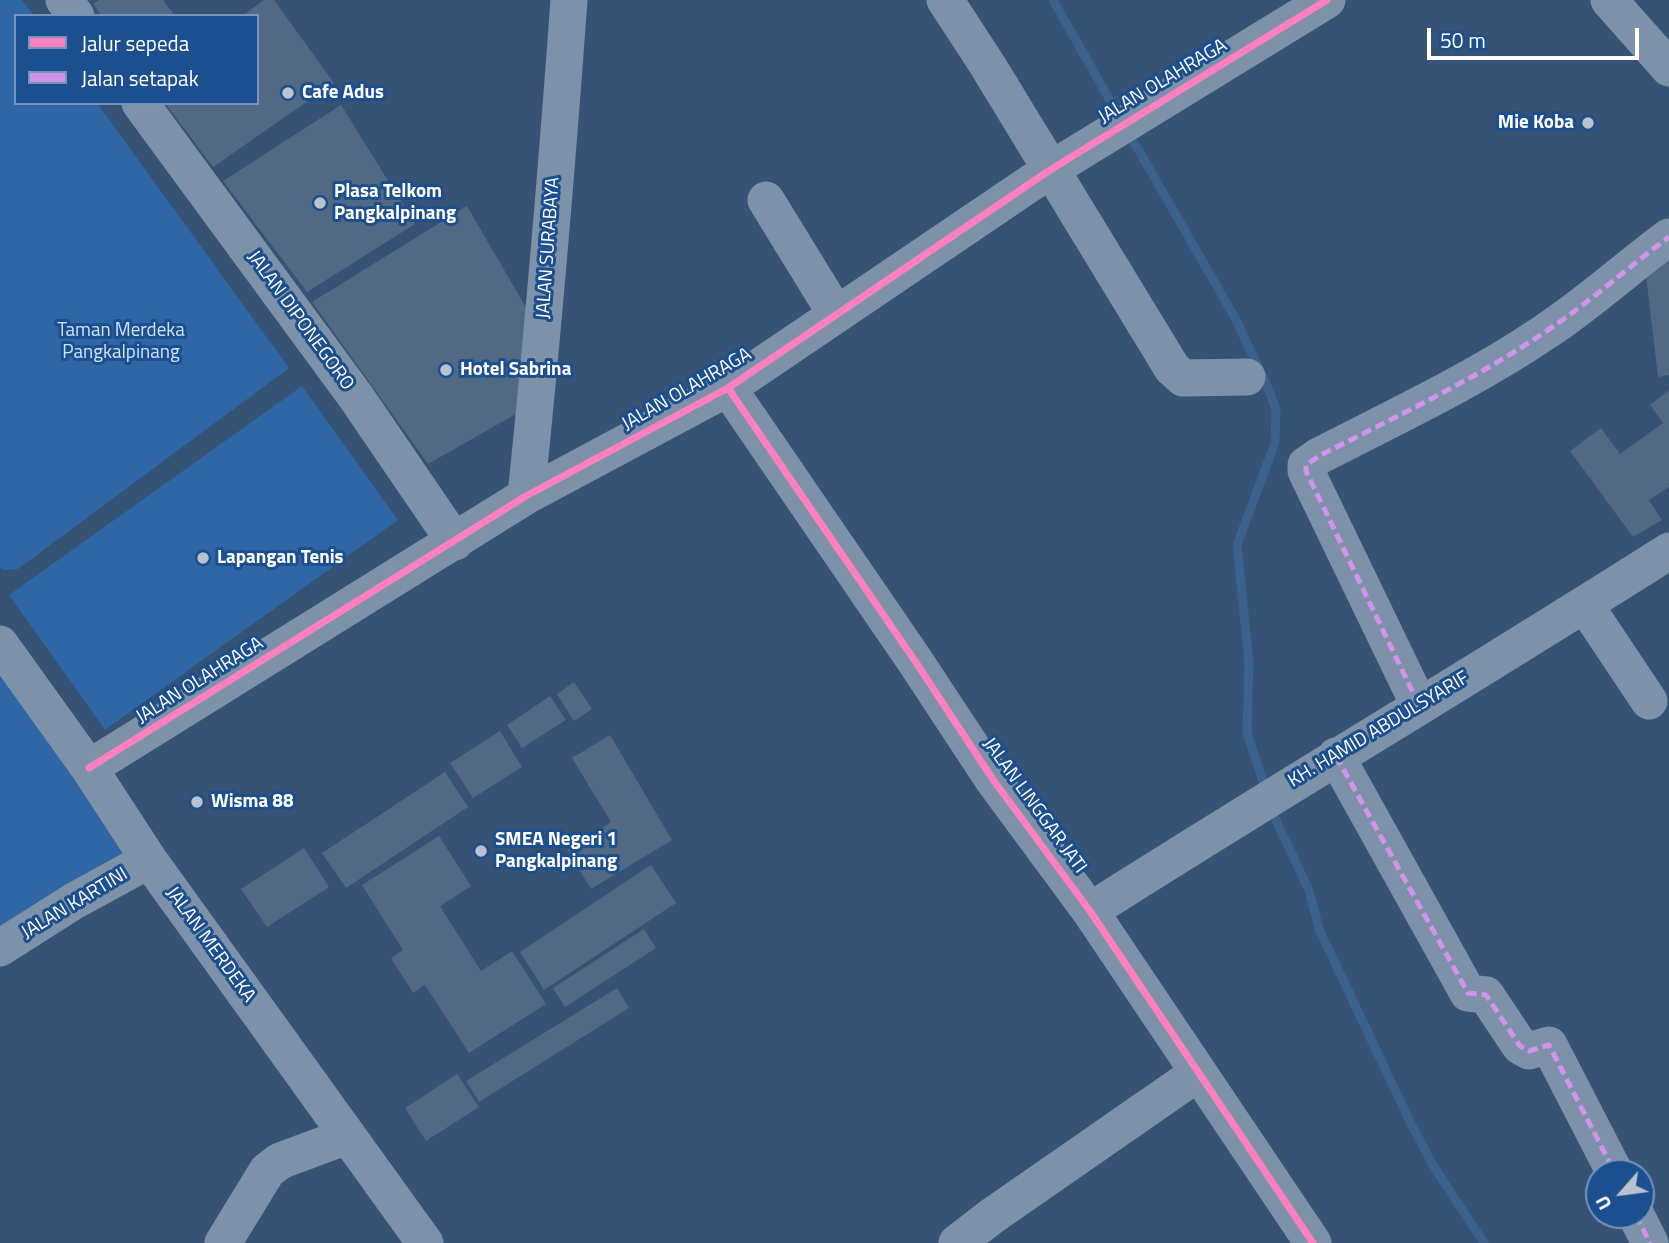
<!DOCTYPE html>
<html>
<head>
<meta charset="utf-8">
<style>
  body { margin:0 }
  #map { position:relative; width:1669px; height:1243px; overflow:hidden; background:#365274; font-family:"Titillium Web",sans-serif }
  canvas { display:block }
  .legend { position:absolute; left:14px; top:14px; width:245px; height:91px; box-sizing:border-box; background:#1b4f8f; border:2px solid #7695bc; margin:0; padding:9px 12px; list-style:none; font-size:21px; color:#fff }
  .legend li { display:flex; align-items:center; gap:14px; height:35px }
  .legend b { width:35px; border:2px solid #7695bc }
  .north { position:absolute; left:1585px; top:1159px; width:70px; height:70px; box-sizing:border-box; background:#1b4f8f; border:2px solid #7695bc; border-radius:50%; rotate:242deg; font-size:19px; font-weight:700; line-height:28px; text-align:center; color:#fff }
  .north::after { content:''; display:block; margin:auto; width:24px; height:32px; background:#b9c2ce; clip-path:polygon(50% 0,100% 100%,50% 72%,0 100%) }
  .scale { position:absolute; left:1427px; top:28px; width:212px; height:32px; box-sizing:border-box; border:4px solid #fff; border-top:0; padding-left:9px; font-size:21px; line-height:24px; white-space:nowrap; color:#fff; -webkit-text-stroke:5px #1b4f8f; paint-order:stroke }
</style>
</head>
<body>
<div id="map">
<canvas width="1669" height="1243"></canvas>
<ul class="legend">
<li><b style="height:9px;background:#ff80c0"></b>Jalur sepeda</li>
<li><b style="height:9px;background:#d193ec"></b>Jalan setapak</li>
</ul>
<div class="north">U</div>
<div class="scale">50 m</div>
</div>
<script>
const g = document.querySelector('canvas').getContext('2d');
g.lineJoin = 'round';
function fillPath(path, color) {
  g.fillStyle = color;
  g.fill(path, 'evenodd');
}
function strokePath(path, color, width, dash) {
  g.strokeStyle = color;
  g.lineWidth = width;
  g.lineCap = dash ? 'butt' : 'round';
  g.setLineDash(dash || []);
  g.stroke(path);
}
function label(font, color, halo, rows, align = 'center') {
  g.font = font + ' "Titillium Web",sans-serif';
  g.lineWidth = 6;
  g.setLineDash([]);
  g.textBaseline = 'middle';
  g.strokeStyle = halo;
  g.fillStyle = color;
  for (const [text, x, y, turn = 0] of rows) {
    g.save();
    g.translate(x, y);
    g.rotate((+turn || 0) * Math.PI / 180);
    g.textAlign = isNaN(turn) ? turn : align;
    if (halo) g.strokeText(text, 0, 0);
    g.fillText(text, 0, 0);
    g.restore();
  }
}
fillPath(new Path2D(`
  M0 0H22L34 16H16V103H97L289 368 18 569 4 570 0 568Z
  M302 386 398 520 105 730 9 595Z
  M0 662 135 857 0 930Z`), '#2f66a5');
strokePath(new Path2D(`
  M1053 0 1120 118
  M1127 130 1234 316 1265 381 1276 409 1275 443 1237 545 1249 663 1247 733 1267 793
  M1271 806 1278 825 1309 890 1319 929 1412 1126 1434 1167 1484 1243`), '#3b618d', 9);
fillPath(new Path2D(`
  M99 0H163L175 16H102L93 4Z
  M264 0H274L334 83 213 167 165 103H257V16H242Z
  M341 105 415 224 307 292 223 181Z
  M467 206 539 330 523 410 428 464 312 302Z
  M1669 255V375L1658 377 1644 259Z
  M1669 390V487L1649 500 1662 520 1633 537 1570 451 1601 428 1620 454 1663 423 1650 405Z
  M574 682 592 709 574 721 557 694Z
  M550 696 566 720 522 748 507 725Z
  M500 731 522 767 473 798 450 763Z
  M610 735 672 840 591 889 567 849 611 822 572 758Z
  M445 772 468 807 346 888 322 853Z
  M439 836 471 886 440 906 481 971 512 951 546 1004 469 1053 425 985 413 993 391 958 403 950 362 885Z
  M304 848 329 887 267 927 241 889Z
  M651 865 676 903 544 990 520 952Z
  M644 929 656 948 565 1007 553 988Z
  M617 988 629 1008 479 1102 466 1081Z
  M457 1074 479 1107 426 1141 405 1108Z`), '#526984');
strokePath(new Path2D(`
  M64 0 76 16
  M945 0 988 66 1172 368 1183 378 1247 377
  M1609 0 1669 68
  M140 103 356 397 455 542
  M766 200 836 314
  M728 388 915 661 994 781 1090 911 1313 1243
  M526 496C543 331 557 166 569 0
  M1585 605 1649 701
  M0 644 89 768 149 860 425 1243
  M1419 705 1306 471V465L1319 456C1395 417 1474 380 1545 332 1589 303 1627 268 1669 237
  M1336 756 1468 993 1486 995 1520 1046 1529 1051 1549 1045 1615 1173
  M89 768 526 496 728 388 1050 170 1327 0
  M1090 911C1282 789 1477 673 1669 551
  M0 948 74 901 149 860
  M1636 1215 1650 1243
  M223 1243 267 1171 280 1161 347 1136
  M957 1243 992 1216 1198 1073`), '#7d92a8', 37);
strokePath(new Path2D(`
  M1419 705 1306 471V465L1319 456C1395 417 1474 380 1545 332 1589 303 1627 268 1669 237
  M1336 756 1468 993 1486 995 1520 1046 1529 1051 1549 1045 1615 1173
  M1636 1215 1650 1243`), '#d193ec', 5, [10, 5]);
strokePath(new Path2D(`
  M728 388 915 661 994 781 1090 911 1313 1243
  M89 768 526 496 728 388 1050 170 1327 0`), '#ff80c0', 7);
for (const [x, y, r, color] of [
  [288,93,7,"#b9c2ce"],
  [1588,123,7,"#b9c2ce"],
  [320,203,7,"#b9c2ce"],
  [446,370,7,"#b9c2ce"],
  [203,558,7,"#b9c2ce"],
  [197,802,7,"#b9c2ce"],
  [481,851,7,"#b9c2ce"]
]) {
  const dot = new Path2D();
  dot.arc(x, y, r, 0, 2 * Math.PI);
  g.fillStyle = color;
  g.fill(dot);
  strokePath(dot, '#1b4f8f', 2.5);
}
label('19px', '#fff', '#1b4f8f', [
  ["JALAN OLAHRAGA",1163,82,-31],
  ["JALAN SURABAYA",549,248,-86],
  ["JALAN DIPONEGORO",300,321,54],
  ["JALAN OLAHRAGA",687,390,-30],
  ["JALAN OLAHRAGA",200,681,-32],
  ["KH. HAMID ABDULSYARIF",1379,730,-31],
  ["JALAN LINGGAR JATI",1034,806,54],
  ["JALAN KARTINI",75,904,-31],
  ["JALAN MERDEKA",210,945,54]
]);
label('bold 19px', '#fff', '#1b4f8f', [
  ["Cafe Adus",302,93],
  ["Mie Koba",1574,123,"right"],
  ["Plasa Telkom",334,192],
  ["Pangkalpinang",334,214],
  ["Hotel Sabrina",460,370],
  ["Lapangan Tenis",217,558],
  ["Wisma 88",211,802],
  ["SMEA Negeri 1",495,840],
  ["Pangkalpinang",495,862]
], 'left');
label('19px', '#cfe3fa', '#1b4f8f', [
  ["Taman Merdeka",121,331],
  ["Pangkalpinang",121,353]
]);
</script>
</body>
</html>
